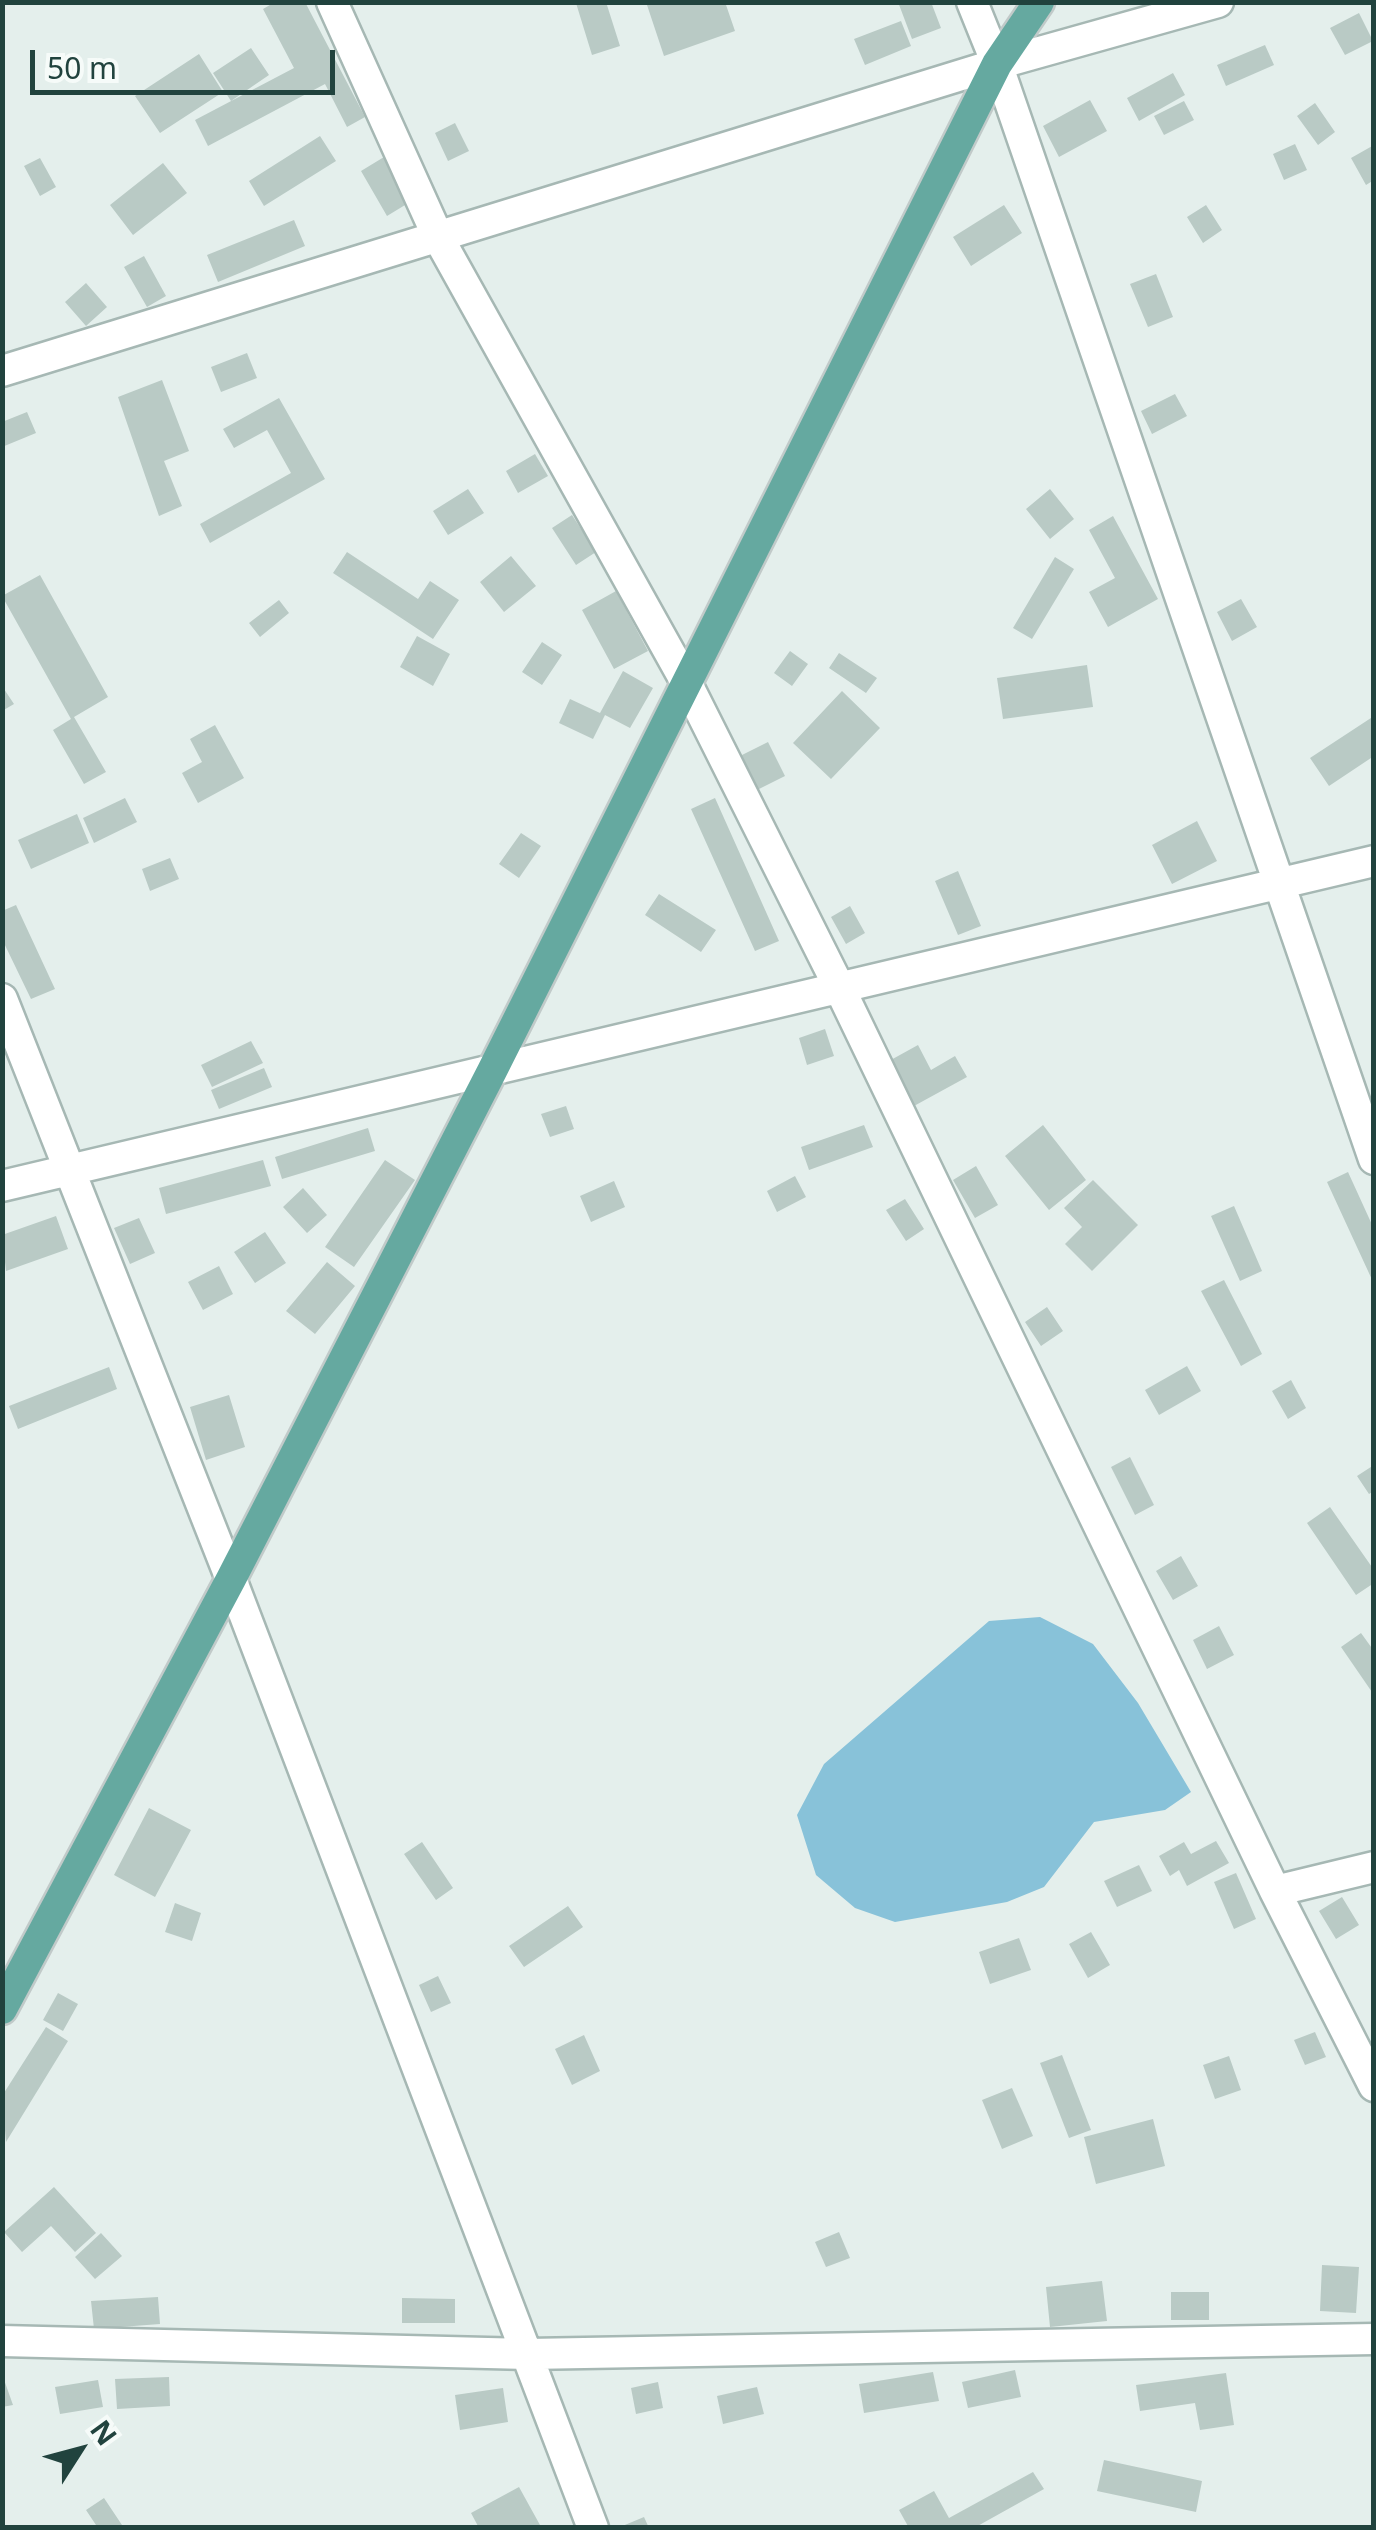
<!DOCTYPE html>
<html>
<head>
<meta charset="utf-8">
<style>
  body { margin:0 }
  #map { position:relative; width:1376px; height:2530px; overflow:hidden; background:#e4efec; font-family:"Noto Sans",sans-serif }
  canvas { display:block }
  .frame { position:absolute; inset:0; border:5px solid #21433e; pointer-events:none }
  .north { position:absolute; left:30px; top:2400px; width:100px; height:100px; -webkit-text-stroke:8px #f6fbf9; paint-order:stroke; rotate:54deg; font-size:28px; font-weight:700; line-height:40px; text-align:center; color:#21433e }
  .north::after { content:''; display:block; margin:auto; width:35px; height:45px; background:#21433e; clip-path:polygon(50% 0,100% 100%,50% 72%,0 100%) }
  .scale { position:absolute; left:30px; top:50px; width:305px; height:45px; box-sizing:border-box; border:5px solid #21433e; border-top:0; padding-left:12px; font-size:30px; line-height:35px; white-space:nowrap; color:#21433e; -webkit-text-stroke:8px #f6fbf9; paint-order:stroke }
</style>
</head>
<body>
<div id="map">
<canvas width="1376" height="2530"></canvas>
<div class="frame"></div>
<div class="north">N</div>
<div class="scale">50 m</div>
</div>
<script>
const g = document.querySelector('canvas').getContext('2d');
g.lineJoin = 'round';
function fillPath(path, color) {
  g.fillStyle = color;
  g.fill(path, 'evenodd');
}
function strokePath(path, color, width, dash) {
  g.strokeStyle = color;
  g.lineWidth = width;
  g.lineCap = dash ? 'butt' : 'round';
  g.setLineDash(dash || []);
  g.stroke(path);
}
fillPath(new Path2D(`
  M1040 1617 1093 1644 1138 1703 1191 1792 1165 1810 1094 1822 1044 1887 1007 1902 895 1922 855 1908 816 1875 797 1815 824 1764 989 1621Z`), '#88c2d9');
fillPath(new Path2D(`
  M275 2H305L365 117 347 127 325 84 208 146 195 120 294 68 263 9Z
  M606 2 620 46 592 55 576 3Z
  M646 2H725L735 31 664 56Z
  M898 2H931L941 28 912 39Z
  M1359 13 1373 41 1345 55 1330 28Z
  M901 21 911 46 865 65 854 39Z
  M1265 45 1274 65 1226 86 1217 65Z
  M251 48 269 75 231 101 213 73Z
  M199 54 223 92 160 133 135 96Z
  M1173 73 1185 95 1139 121 1127 98Z
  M1090 100 1107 131 1059 157 1043 126Z
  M1184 101 1194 120 1164 135 1154 116Z
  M1315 103 1335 132 1318 145 1297 116Z
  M455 123 469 151 448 161 435 133Z
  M320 136 336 161 264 206 249 181Z
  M1295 144 1307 170 1284 180 1273 154Z
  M1374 145V180L1366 185 1351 158Z
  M384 157 410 202 387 216 361 171Z
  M40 158 56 187 40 196 24 166Z
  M163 163 187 193 133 235 110 205Z
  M1004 205 1022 233 971 266 953 237Z
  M1206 205 1222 230 1203 243 1187 217Z
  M294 220 305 246 218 282 207 255Z
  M144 256 166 296 147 307 124 267Z
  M1156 274 1173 317 1148 327 1130 284Z
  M86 283 107 307 86 326 65 302Z
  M247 353 257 378 221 392 211 367Z
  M162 380 189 451 164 461 182 506 159 516 118 397Z
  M1175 394 1187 416 1152 434 1141 411Z
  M279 398 325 479 210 543 200 524 291 473 267 430 234 448 223 429Z
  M27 412 36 433 2 447V422Z
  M535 454 548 476 518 493 506 471Z
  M468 489 484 513 448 535 433 511Z
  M1050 489 1074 519 1050 539 1026 509Z
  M572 515 596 552 576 565 552 528Z
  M1113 516 1158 599 1108 627 1089 592 1115 578 1089 530Z
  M347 552 418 599 430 581 459 600 433 639 333 573Z
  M511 556 536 586 504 612 480 582Z
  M1055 557 1074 569 1032 639 1013 628Z
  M40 575 108 697 74 717 106 772 84 784 53 730 71 719 2 596Z
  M616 591 648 651 614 669 582 610Z
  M1241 599 1257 627 1232 641 1217 612Z
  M279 600 289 613 260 637 249 623Z
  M417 636 450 654 433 686 400 667Z
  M542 642 562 655 542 685 522 672Z
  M790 651 808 664 792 686 774 673Z
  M839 653 877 678 866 693 829 668Z
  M1087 665 1093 707 1003 719 997 678Z
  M623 671 653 688 630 728 605 715 593 739 559 723 570 699 600 713Z
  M2 686 14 704 2 711Z
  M842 691 880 728 831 779 793 743Z
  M1374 716V756L1329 786 1310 758Z
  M215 725 244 778 198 803 182 773 202 762 190 739Z
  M768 742 785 776 757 790 740 756Z
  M125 798 137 822 94 843 83 818Z
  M715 798 779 941 755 951 691 809Z
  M77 814 89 843 31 869 18 840Z
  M1197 821 1217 861 1172 884 1152 845Z
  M521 833 541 846 519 878 499 864Z
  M170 858 179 879 150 891 142 869Z
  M958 871 981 926 958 935 935 881Z
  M659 894 716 930 701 952 645 915Z
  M16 905 55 989 31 999 2 939V911Z
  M850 906 865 933 846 944 831 917Z
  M825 1029 834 1056 807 1065 799 1038Z
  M251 1041 263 1063 212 1087 201 1065Z
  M918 1045 931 1070 955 1056 967 1077 914 1106 889 1061Z
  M264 1068 272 1087 219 1109 211 1090Z
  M566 1106 574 1129 550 1137 541 1114Z
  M864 1125 873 1147 809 1170 801 1147Z
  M1043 1125 1086 1180 1049 1210 1005 1156Z
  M368 1128 375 1151 282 1179 275 1157Z
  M263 1160 271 1186 166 1214 159 1188Z
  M385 1160 415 1180 354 1267 325 1247Z
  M976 1166 998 1205 975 1218 953 1180Z
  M1348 1172 1374 1229V1284L1327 1182Z
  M795 1176 806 1197 777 1212 767 1191Z
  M1093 1180 1138 1225 1092 1271 1065 1244 1082 1227 1064 1208Z
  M614 1181 625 1207 591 1222 580 1196Z
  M303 1188 327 1215 307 1233 283 1207Z
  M905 1199 924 1229 906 1241 886 1210Z
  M1234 1206 1262 1271 1240 1281 1211 1216Z
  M56 1216 68 1249 6 1271 2 1235Z
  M139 1218 155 1253 130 1264 114 1228Z
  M265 1232 286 1263 255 1283 234 1252Z
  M327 1262 355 1286 315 1334 286 1311Z
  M219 1266 233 1294 203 1310 188 1282Z
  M1224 1280 1262 1354 1241 1366 1201 1291Z
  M1047 1307 1063 1331 1041 1346 1025 1322Z
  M1187 1366 1201 1391 1159 1415 1145 1390Z
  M109 1367 117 1389 18 1429 9 1406Z
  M1291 1380 1306 1408 1288 1419 1272 1391Z
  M229 1395 245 1447 206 1460 190 1407Z
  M1130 1457 1154 1505 1135 1515 1111 1467Z
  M1374 1465V1491L1369 1494 1357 1476Z
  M1330 1507 1374 1570V1583L1356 1595 1307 1523Z
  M1181 1556 1198 1586 1173 1600 1156 1571Z
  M1219 1626 1234 1655 1207 1669 1193 1640Z
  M1361 1633 1374 1651V1695L1341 1647Z
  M149 1808 191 1830 155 1897 114 1875Z
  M1216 1841 1229 1863 1187 1886 1179 1870 1170 1876 1159 1856 1184 1842 1191 1854Z
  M422 1842 453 1888 436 1900 404 1854Z
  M1139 1865 1152 1891 1117 1907 1104 1881Z
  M1236 1873 1256 1919 1234 1929 1214 1882Z
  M1342 1897 1359 1925 1336 1939 1319 1911Z
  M175 1903 201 1913 192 1941 165 1932Z
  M568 1906 583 1927 524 1967 509 1946Z
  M1091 1932 1110 1965 1088 1978 1069 1944Z
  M1019 1938 1031 1970 990 1984 979 1952Z
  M438 1976 451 2003 431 2012 419 1985Z
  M58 1993 78 2004 63 2031 43 2020Z
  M46 2027 68 2041 6 2142 2 2096Z
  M1315 2032 1326 2057 1305 2065 1294 2040Z
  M584 2035 600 2071 572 2085 555 2049Z
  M1062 2055 1091 2130 1069 2138 1040 2063Z
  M1229 2056 1241 2090 1215 2099 1203 2065Z
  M1012 2088 1033 2136 1002 2149 982 2100Z
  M1153 2119 1165 2166 1096 2184 1084 2137Z
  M54 2187 96 2233 75 2252 51 2226 22 2252 4 2232Z
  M839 2232 850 2258 826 2267 815 2242Z
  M101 2233 122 2256 95 2279 75 2257Z
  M1322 2265 1359 2267 1356 2313 1320 2311Z
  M1102 2281 1107 2321 1050 2327 1046 2287Z
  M1171 2292H1209V2320H1171Z
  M158 2297 160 2324 94 2329 91 2301Z
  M402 2298 455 2299V2323H402Z
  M1015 2370 1021 2397 968 2408 962 2382Z
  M933 2372 939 2401 864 2413 859 2384Z
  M1226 2373 1234 2425 1200 2430 1195 2403 1140 2411 1136 2385Z
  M2 2374 13 2405 2 2407Z
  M169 2377 170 2406 117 2409 115 2379Z
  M98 2380 103 2407 60 2414 55 2387Z
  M658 2382 663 2408 636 2414 631 2388Z
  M757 2387 764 2414 723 2424 717 2396Z
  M503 2388 508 2422 460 2430 455 2395Z
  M1104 2460 1202 2481 1196 2512 1097 2491Z
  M1033 2472 1044 2489 974 2528H909L899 2510 934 2491 949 2518Z
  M519 2487 540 2525 479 2528 471 2513Z
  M104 2498 124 2528H98L86 2510Z
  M644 2517 649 2528H620V2527Z`), '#b9cac5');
const minor = new Path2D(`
  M332 2 438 237 686 682 840 989 1275 1891
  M972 2 997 64 1374 1159
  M2 371 997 64 1218 2
  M2 999 231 1579 593 2528
  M2 1186 1374 861
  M1374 1867 1275 1891 1374 2086
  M2 2341 528 2354 1374 2339`);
const major = new Path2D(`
  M2 2009 231 1579 492 1071 997 64 1039 2`);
strokePath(minor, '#a6b8b4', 35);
strokePath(major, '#c1cac9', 35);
strokePath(minor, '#fff', 30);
strokePath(major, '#65a9a0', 30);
</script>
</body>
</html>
